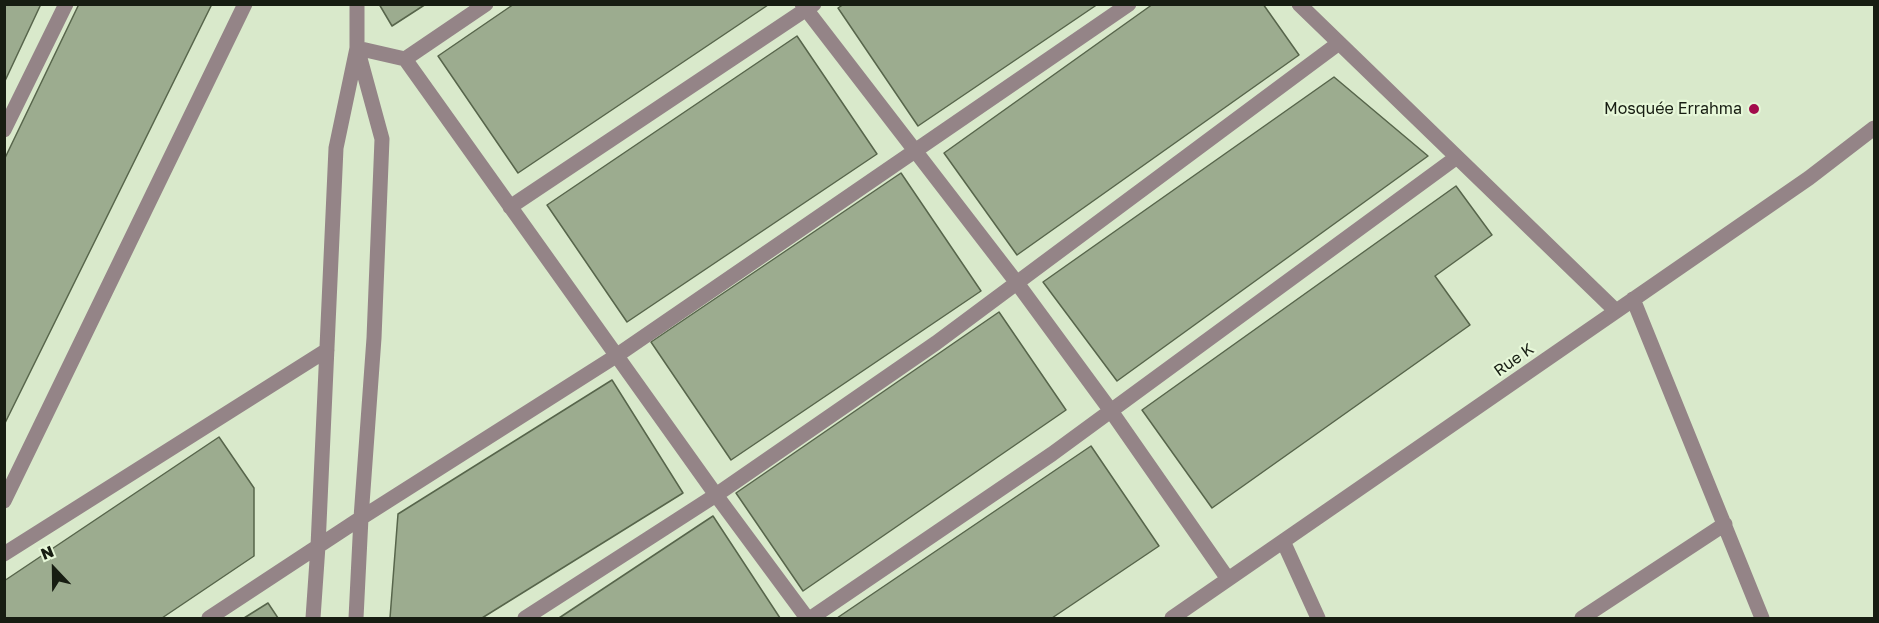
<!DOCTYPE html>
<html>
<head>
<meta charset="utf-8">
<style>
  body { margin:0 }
  #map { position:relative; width:1879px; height:623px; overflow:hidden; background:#d9e9cb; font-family:"Golos Text",sans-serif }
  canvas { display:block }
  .frame { position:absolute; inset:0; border:6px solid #171d12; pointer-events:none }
  .north { position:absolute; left:24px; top:539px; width:60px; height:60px; -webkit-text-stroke:4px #e6f7d8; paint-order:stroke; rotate:338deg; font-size:16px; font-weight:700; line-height:24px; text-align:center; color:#171d12 }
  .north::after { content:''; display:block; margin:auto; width:21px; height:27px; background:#171d12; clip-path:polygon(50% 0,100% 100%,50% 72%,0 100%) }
</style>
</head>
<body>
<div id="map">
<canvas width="1879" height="623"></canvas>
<div class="frame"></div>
<div class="north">N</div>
</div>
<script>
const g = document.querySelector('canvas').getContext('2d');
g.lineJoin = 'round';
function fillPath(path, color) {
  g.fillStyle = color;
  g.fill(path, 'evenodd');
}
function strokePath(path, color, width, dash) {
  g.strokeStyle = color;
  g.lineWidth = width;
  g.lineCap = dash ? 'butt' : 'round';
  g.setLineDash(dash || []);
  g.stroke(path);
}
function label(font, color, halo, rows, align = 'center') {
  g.font = font + ' "Golos Text",sans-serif';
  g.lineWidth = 4.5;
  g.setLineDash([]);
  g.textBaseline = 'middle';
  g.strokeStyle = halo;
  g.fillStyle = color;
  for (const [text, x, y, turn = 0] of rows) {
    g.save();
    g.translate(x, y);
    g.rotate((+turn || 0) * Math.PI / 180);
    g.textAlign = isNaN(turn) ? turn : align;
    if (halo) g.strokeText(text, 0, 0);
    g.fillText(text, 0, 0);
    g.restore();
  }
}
const building = new Path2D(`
  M4 4H41L4 83Z
  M79 4H212L4 425V160Z
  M379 4H426L392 26Z
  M514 4H768V5L518 173 438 56Z
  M844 4H1098L918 126 838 8Z
  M1153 4H1263L1299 55 1017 255 944 153Z
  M797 36 877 154 627 322 547 205Z
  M1334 77 1428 156 1117 381 1043 282Z
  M901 173 981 291 731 460 651 342Z
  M1456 186 1492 235 1435 276 1470 325 1212 508 1142 410Z
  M999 312 1066 410 803 591 736 493Z
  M612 380 683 493 482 618H390L398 514Z
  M219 437 254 488V556L162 618H4V581Z
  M1091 446 1159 546 1052 618H837Z
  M713 516 780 618H559Z
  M268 603 278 618H244Z`);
fillPath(building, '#9cac8f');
strokePath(building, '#57654b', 1.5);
strokePath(new Path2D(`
  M802 4 1017 283 1111 411 1228 579
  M1299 4 1616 311
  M357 48 405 59 716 495 807 618
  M405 59 486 4
  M4 130 66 4
  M510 207 814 4
  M1633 299 1762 618
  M4 501 245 4
  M1283 541 1318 618
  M4 554 327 350
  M209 618 361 518 616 356 1129 4
  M313 618 318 546 336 148 357 48V4
  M356 618 361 518 374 338 382 139 358 51
  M525 618 716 495 936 343 1339 43
  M811 618 1052 454 1457 157
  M1172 618 1809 178 1874 128
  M1582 618 1725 524`), '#948487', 15);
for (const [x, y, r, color] of [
  [1754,109,6,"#a20b4b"]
]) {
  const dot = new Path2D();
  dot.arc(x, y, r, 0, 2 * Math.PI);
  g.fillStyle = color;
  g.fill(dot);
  strokePath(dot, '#e6f7d8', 2);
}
label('16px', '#171d12', '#e6f7d8', [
  ["Mosquée Errahma",1742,109]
], 'right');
label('16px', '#171d12', '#e6f7d8', [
  ["Rue K",1514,360,-35]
]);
</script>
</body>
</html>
